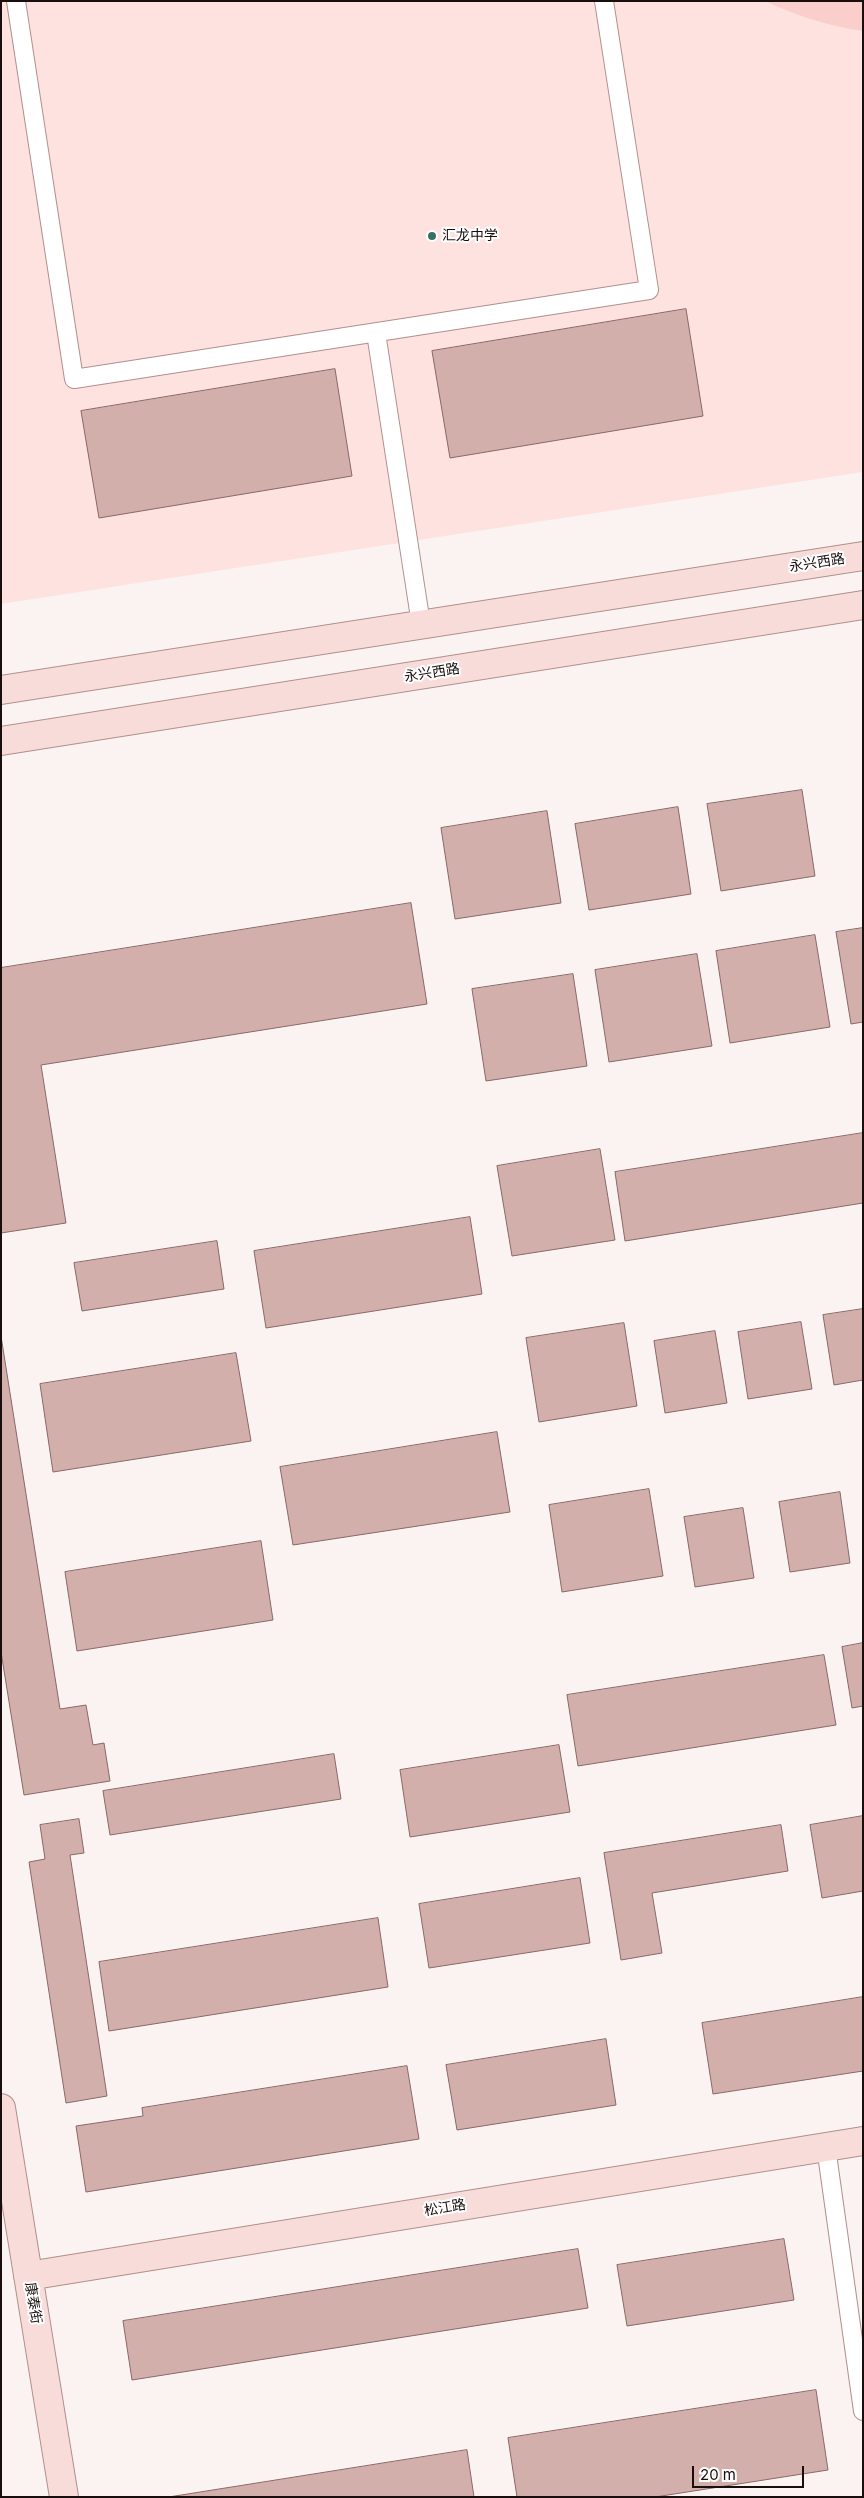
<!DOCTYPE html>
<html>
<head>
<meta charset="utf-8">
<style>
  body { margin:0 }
  #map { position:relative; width:864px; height:2498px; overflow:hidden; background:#fbf3f2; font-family:Inter,sans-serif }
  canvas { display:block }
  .frame { position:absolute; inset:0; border:2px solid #1a0d0d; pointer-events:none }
  .scale { position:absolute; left:692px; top:2466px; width:112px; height:22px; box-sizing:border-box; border:2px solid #1a0d0d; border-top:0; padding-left:6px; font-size:15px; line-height:18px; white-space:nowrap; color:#1a0d0d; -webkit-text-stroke:4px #fff; paint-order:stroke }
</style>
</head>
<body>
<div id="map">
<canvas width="864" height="2498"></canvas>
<div class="frame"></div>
<div class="scale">20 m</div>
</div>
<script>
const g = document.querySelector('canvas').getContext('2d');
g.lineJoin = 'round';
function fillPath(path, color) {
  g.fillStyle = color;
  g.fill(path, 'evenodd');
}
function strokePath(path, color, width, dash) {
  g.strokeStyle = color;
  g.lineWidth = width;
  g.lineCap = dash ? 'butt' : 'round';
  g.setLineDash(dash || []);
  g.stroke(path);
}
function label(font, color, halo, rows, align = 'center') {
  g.font = font + ' Inter,"Noto Sans SC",sans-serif';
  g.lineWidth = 4;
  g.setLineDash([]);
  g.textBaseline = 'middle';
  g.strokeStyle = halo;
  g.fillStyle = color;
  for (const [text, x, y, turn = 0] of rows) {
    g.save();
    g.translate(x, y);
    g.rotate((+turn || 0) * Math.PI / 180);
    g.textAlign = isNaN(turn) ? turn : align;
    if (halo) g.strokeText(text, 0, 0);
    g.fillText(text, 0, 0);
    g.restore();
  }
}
fillPath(new Path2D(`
  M1 1H863V472L1 604Z`), '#fee2df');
fillPath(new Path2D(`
  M765 1H863V31C828 26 797 16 765 1Z`), '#faceca');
const building = new Path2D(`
  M686 309 703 416 450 458 432 351Z
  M335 369 352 476 99 518 81 411Z
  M802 790 815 876 721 891 707 804Z
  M678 807 691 894 589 910 575 824Z
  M547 811 561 903 455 919 441 828Z
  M411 903 427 1004 41 1065 66 1223 1 1233V968Z
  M863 928V1022L851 1024 836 932Z
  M815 935 830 1027 730 1043 716 951Z
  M697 954 712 1046 609 1062 595 970Z
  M573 974 587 1066 486 1081 472 989Z
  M863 1133V1203L625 1241 615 1172Z
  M600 1149 615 1240 512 1256 497 1166Z
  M470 1217 482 1294 266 1328 254 1251Z
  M217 1241 224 1289 82 1311 74 1263Z
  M863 1309V1380L834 1385 823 1315Z
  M801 1322 812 1389 748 1399 738 1332Z
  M624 1323 637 1406 539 1422 526 1338Z
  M715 1331 727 1403 665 1413 654 1341Z
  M1 1336 60 1709 86 1705 93 1745 104 1743 110 1781 24 1795 1 1652Z
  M236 1353 251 1441 53 1472 40 1384Z
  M497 1432 510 1512 293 1545 280 1467Z
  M649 1489 663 1576 562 1592 549 1505Z
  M840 1492 850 1563 790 1572 779 1502Z
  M743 1508 754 1578 695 1587 684 1517Z
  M261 1541 273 1620 77 1651 65 1572Z
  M863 1643V1706L852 1708 842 1647Z
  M824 1655 836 1725 578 1766 567 1695Z
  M559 1745 570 1812 410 1837 400 1770Z
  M334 1754 341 1799 110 1835 103 1791Z
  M863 1816V1891L822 1898 810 1825Z
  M79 1819 84 1853 70 1855 107 2096 66 2103 29 1862 45 1859 40 1825Z
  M781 1825 788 1871 652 1893 662 1953 621 1960 604 1853Z
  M580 1878 590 1943 429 1968 419 1904Z
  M378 1918 388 1987 109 2031 99 1962Z
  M863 1997V2071L713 2094 702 2023Z
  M606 2039 616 2105 457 2130 446 2065Z
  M407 2066 419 2139 86 2192 76 2126 143 2116 142 2108Z
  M784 2239 794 2300 627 2326 617 2265Z
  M578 2249 588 2308 132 2380 123 2321Z
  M816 2390 828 2470 655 2497H517L508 2438Z
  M467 2450 474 2497H169Z`);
fillPath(building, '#d3afac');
strokePath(building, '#896866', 1);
const lane = new Path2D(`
  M16 1 74 379 649 290 604 1
  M376 333 421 624
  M826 2147 863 2411`);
const secondary = new Path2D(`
  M1 690 863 556
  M1 741 863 605
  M1 2108 64 2497
  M28 2276 863 2141`);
strokePath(lane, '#b18f8c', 20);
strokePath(secondary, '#b18f8c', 30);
strokePath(lane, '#fff', 18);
strokePath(secondary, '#f8dcda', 28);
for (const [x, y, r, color] of [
  [432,236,5,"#357360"]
]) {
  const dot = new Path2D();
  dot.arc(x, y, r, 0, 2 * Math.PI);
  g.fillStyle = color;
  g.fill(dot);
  strokePath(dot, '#fff', 2);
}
label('14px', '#1a0d0d', '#fff', [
  ["汇龙中学",442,236]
], 'left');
label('14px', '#1a0d0d', '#fff', [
  ["永兴西路",817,563,-9],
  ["永兴西路",432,673,-9],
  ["松江路",445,2208,-9],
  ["康泰街",33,2303,81]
]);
</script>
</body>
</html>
